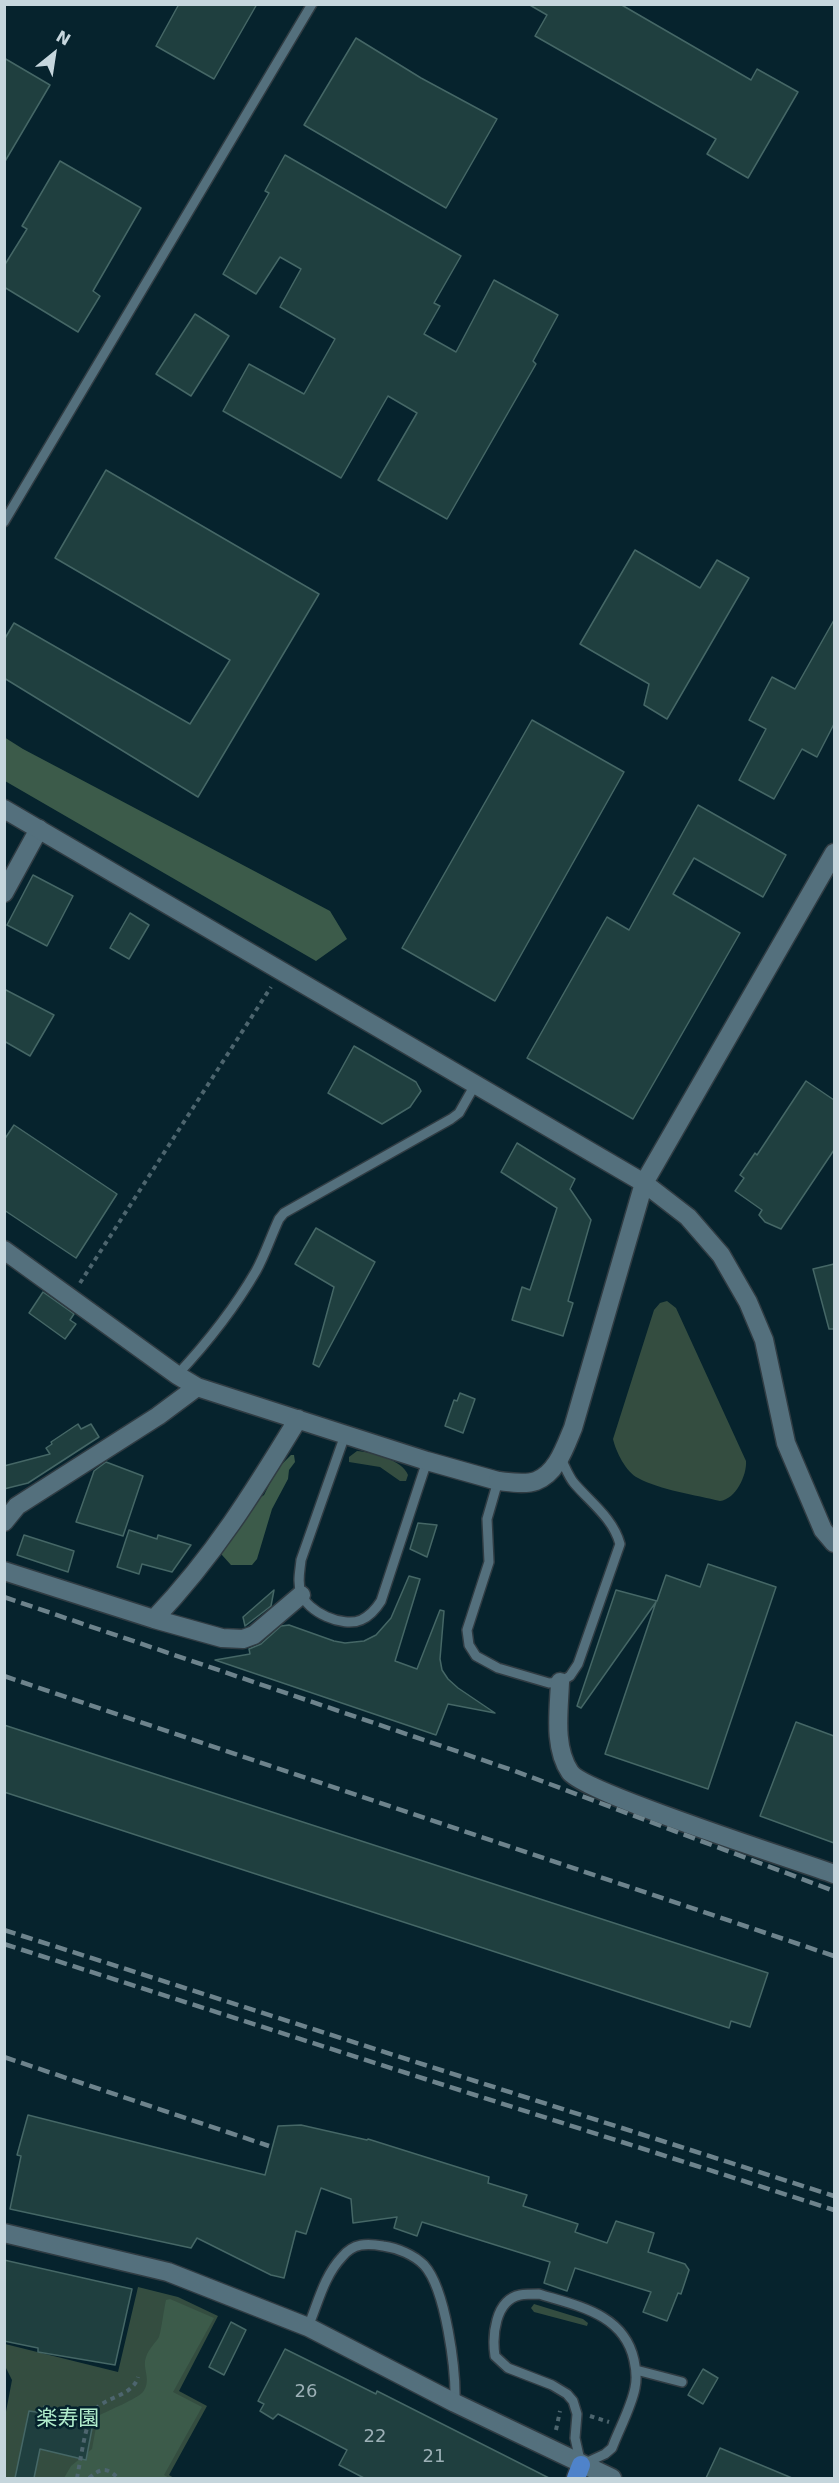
<!DOCTYPE html>
<html>
<head>
<meta charset="utf-8">
<style>
  body { margin:0 }
  #map { position:relative; width:839px; height:2483px; overflow:hidden; background:#06232d; font-family:"DejaVu Sans",sans-serif }
  canvas { display:block }
  .frame { position:absolute; inset:0; border:6px solid #c6d6dd; pointer-events:none }
  .north { position:absolute; left:24px; top:24px; width:60px; height:60px; -webkit-text-stroke:4px #06232d; paint-order:stroke; rotate:30deg; font-size:16px; font-weight:700; line-height:24px; text-align:center; color:#c6d6dd }
  .north::after { content:''; display:block; margin:auto; width:21px; height:27px; background:#c6d6dd; clip-path:polygon(50% 0,100% 100%,50% 72%,0 100%) }
</style>
</head>
<body>
<div id="map">
<canvas width="839" height="2483"></canvas>
<div class="frame"></div>
<div class="north">N</div>
</div>
<script>
const g = document.querySelector('canvas').getContext('2d');
g.lineJoin = 'round';
function fillPath(path, color) {
  g.fillStyle = color;
  g.fill(path, 'evenodd');
}
function strokePath(path, color, width, dash) {
  g.strokeStyle = color;
  g.lineWidth = width;
  g.lineCap = dash ? 'butt' : 'round';
  g.setLineDash(dash || []);
  g.stroke(path);
}
function label(font, color, halo, rows, align = 'center') {
  g.font = font + ' "DejaVu Sans","Noto Sans JP",sans-serif';
  g.lineWidth = 5;
  g.setLineDash([]);
  g.textBaseline = 'middle';
  g.strokeStyle = halo;
  g.fillStyle = color;
  for (const [text, x, y, turn = 0] of rows) {
    g.save();
    g.translate(x, y);
    g.rotate((+turn || 0) * Math.PI / 180);
    g.textAlign = isNaN(turn) ? turn : align;
    if (halo) g.strokeText(text, 0, 0);
    g.fillText(text, 0, 0);
    g.restore();
  }
}
fillPath(new Path2D(`
  M667 1301 676 1308 746 1461C747 1475 736 1499 720 1501 696 1495 660 1490 638 1478 626 1472 616 1452 613 1439L654 1310 660 1303Z
  M357 1451C371 1452 403 1460 408 1475L406 1481H400L380 1467 349 1462V1457Z
  M138 2287 178 2297 218 2316 179 2391 207 2406 169 2475 174 2478H5V2417L12 2380 5 2366V2344L118 2372Z
  M534 2304 583 2319 588 2323 587 2326 534 2312 531 2308Z`), '#344d40');
fillPath(new Path2D(`
  M4 737 23 749 330 911 347 939 316 961 5 781Z
  M291 1455H294L295 1462 289 1470 288 1479 272 1509 257 1559 252 1565H231L222 1555V1549L257 1500 264 1495 277 1469Z
  M170 2299 214 2318 173 2392 202 2407 164 2475 169 2478H64L71 2466 92 2449 98 2416C109 2410 137 2399 143 2392 151 2381 144 2372 145 2361 147 2350 154 2345 159 2337 161 2332 164 2309 166 2300Z`), '#3c5b4a');
const building = new Path2D(`
  M179 4H257L214 79 156 46Z
  M528 4H620L751 80 757 69 798 92 748 178 707 154 716 139 535 36 547 15Z
  M356 38 421 78 497 119 446 208 304 125Z
  M4 58 50 85 4 163Z
  M285 155 461 256 434 303 440 306 424 334 456 352 494 280 558 315 533 361 536 364 447 519 378 480 417 413 388 396 341 478 223 411 249 364 304 394 335 339 280 307 301 269 280 257 256 294 223 274 269 193 265 191Z
  M60 161 141 208 93 291 100 296 78 332 4 287V266L27 229 22 226Z
  M195 314 229 336 191 396 156 374Z
  M106 470 319 594 198 797 4 678V640L14 623 190 724 230 660 55 558Z
  M635 550 700 588 717 560 749 578 667 719 644 705 649 684 580 644Z
  M834 620V724L817 757 802 749 774 799 739 780 766 729 749 720 772 677 795 689Z
  M532 720 624 772 495 1001 402 948Z
  M698 805 786 855 763 897 694 858 673 894 740 933 633 1119 527 1058 607 917 629 930Z
  M33 875 73 896 47 946 7 925Z
  M130 913 149 925 129 959 110 948Z
  M4 989 54 1015 30 1056 4 1041Z
  M354 1046 416 1082 421 1091 410 1107 382 1124 328 1093Z
  M806 1081 834 1100V1150L781 1229 765 1222 759 1215 762 1210 735 1191 744 1178 740 1175 755 1153 757 1155Z
  M14 1125 117 1194 76 1258 4 1210V1140Z
  M517 1143 575 1179 570 1189 591 1220 568 1301 573 1303 563 1336 512 1320 522 1287 530 1290 557 1208 501 1172Z
  M316 1228 375 1262 319 1367 313 1364 334 1287 295 1264Z
  M834 1264V1329H829L813 1269Z
  M43 1292 74 1314 70 1320 76 1324 65 1339 29 1313Z
  M460 1393 475 1399 463 1433 445 1426 454 1400 457 1401Z
  M78 1424 81 1429 91 1424 99 1437 28 1483 4 1489V1466L50 1454 46 1448 52 1444 51 1442Z
  M106 1462 143 1476 123 1536 76 1522 94 1471Z
  M418 1523 437 1525 427 1557 410 1549Z
  M129 1530 157 1539 158 1535 191 1545 172 1572 142 1564 139 1574 117 1567Z
  M24 1535 74 1551 68 1572 17 1555Z
  M708 1564 776 1587 708 1789 605 1754 656 1602 581 1708 577 1706 616 1590 657 1601 666 1575 700 1587Z
  M409 1576 420 1579 395 1661 417 1669 440 1610 444 1611 440 1659 442 1670 448 1679 458 1688 495 1713 448 1704 436 1735 215 1660 250 1654 249 1649 261 1644 281 1626 289 1625 334 1641 345 1643 364 1641 376 1635 391 1618Z
  M274 1590 271 1606 245 1626 243 1617Z
  M796 1722 834 1736V1843L760 1816Z
  M4 1725 768 1973 750 2027 731 2021 729 2028 4 1792Z
  M28 2115 265 2175 278 2126 301 2125 367 2140 368 2139 489 2177 488 2183 527 2195 523 2206 578 2224 575 2232 607 2243 616 2221 654 2233 648 2252 685 2264 689 2270 681 2294 678 2293 667 2321 643 2312 651 2292 575 2268 567 2291 544 2283 550 2262 422 2222 417 2236 394 2228 397 2217 353 2223 351 2199 321 2188 306 2234 296 2231 284 2278 271 2275 197 2238 191 2248 10 2209 21 2156 17 2155Z
  M4 2260 132 2289 115 2365 38 2352V2348L4 2341Z
  M231 2322 246 2330 224 2375 209 2367Z
  M285 2349 376 2394 377 2391 549 2478H364L339 2465 347 2450 278 2414 273 2419 260 2411 264 2404 258 2401Z
  M703 2369 718 2378 703 2404 688 2395Z
  M44 2406 94 2418 86 2460 40 2449 34 2478H15L29 2411 43 2413Z
  M720 2448 792 2478H706Z`);
fillPath(building, '#1f3f3f');
strokePath(building, '#456766', 1.5);
const lane = new Path2D(`
  M4 522 312 4
  M177 1375C207 1343 234 1309 256 1271 265 1255 271 1236 279 1219L284 1213 451 1119 459 1113 476 1083
  M345 1435 301 1560C300 1571 297 1582 301 1593 307 1612 343 1628 361 1620 370 1616 376 1609 381 1601L427 1461
  M498 1481 487 1519 489 1562 467 1630 469 1645 476 1656 498 1668 549 1683 560 1682 570 1676 578 1664 620 1544C613 1518 590 1502 574 1483 568 1476 565 1466 560 1457
  M539 2294C578 2306 624 2314 634 2360 636 2369 637 2379 635 2388 631 2408 619 2429 612 2448L605 2454 581 2465 575 2438 577 2414 573 2401 567 2394 552 2385 508 2368 495 2356C492 2336 495 2300 520 2295 526 2294 533 2294 539 2294Z
  M308 2327C318 2303 324 2276 342 2257 353 2243 367 2243 383 2246 398 2248 414 2255 424 2265 446 2289 456 2370 455 2403
  M636 2370 682 2382`);
const street = new Path2D(`
  M4 893 39 829
  M4 1250 177 1375 197 1387 427 1461 498 1481
  M4 1522 17 1506 158 1416 197 1387
  M4 1571 154 1619 222 1638 243 1639 254 1635 301 1595
  M154 1619C214 1556 253 1493 298 1419
  M560 1682C559 1710 553 1747 570 1772 584 1793 796 1860 834 1874`);
const secondary = new Path2D(`
  M4 809 644 1183 688 1217 721 1255 748 1302 764 1340 786 1443 823 1530 834 1543
  M498 1481C509 1482 525 1485 536 1481 557 1473 565 1447 573 1428L644 1183 834 853
  M4 2233 168 2272 308 2327 455 2403 612 2478`);
const primary = new Path2D(`
  M576 2478 581 2465`);
strokePath(lane, '#303c43', 12);
strokePath(street, '#303c43', 21);
strokePath(secondary, '#303c43', 21);
strokePath(primary, '#303c43', 21);
strokePath(new Path2D(`
  M80 1283 271 987
  M590 2416 609 2422
  M556 2430 560 2411
  M77 2478C80 2463 85 2427 92 2414 102 2396 132 2398 138 2377
  M89 2478C100 2469 106 2466 118 2478`), '#4d656e', 4, [4.5, 4.5]);
strokePath(lane, '#54707d', 9);
strokePath(street, '#54707d', 18);
strokePath(secondary, '#54707d', 18);
strokePath(primary, '#4f83ca', 18);
strokePath(new Path2D(`
  M4 1597 515 1771 834 1891
  M4 1676 834 1956
  M4 1930 834 2196
  M4 1944 834 2210
  M4 2057 269 2146`), '#6d838c', 4.5, [12, 6]);
label('18px', '#9cb0b6', null, [
  ["26",306,2392],
  ["22",375,2437],
  ["21",434,2457]
]);
label('21px', '#b0eccc', '#06232d', [
  ["楽寿園",68,2420]
]);
</script>
</body>
</html>
